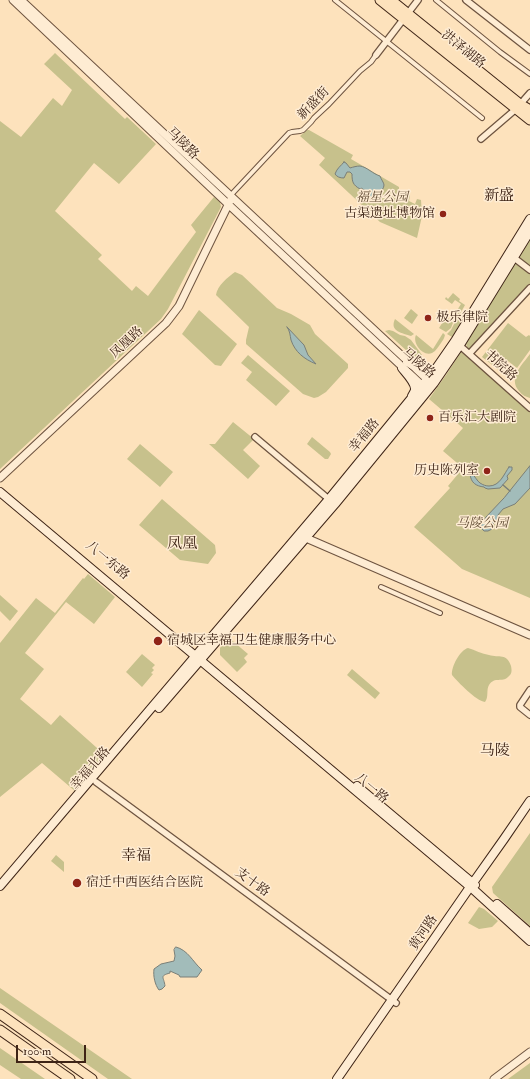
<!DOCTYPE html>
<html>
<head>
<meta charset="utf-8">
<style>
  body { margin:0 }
  #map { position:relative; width:530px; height:1079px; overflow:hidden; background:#fde2bc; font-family:"IM FELL Double Pica",serif }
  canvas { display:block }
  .scale { position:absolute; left:16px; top:1045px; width:70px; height:18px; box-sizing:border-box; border:2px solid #3e2416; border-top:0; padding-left:5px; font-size:12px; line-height:14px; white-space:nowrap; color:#3e2416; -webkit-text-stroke:3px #feecd3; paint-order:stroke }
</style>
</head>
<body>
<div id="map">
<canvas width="530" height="1079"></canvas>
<div class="scale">100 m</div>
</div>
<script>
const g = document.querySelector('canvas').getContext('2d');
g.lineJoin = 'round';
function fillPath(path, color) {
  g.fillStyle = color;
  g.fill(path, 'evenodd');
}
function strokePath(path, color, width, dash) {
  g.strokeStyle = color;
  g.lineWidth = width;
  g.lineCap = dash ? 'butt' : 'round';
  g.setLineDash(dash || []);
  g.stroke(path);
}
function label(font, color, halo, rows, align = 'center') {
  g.font = font + ' "IM FELL Double Pica","Noto Serif SC",serif';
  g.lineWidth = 3;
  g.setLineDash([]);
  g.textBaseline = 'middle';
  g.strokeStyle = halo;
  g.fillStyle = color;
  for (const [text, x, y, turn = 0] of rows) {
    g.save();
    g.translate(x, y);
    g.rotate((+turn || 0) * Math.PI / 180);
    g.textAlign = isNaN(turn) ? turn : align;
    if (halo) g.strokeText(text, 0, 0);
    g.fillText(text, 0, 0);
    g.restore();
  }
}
fillPath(new Path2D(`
  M55 53 125 119 127 117 156 144 119 184 94 163 55 211 102 255 98 259 132 291 136 286 148 296 196 232 191 225 214 197 220 202 221 207 168 309 161 319 0 469V121L21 137 53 98 62 106 72 90 44 64Z
  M307 130H309L353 155 351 159 399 187V192H409L410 196 409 201 415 204 417 199 421 200 422 216 417 238 380 222 319 165 325 158 300 136Z
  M530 239V286L470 350 468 349 466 344Z
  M235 272 242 275 277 308 291 314 310 325 315 334 348 364V368L326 392 318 397 314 398 303 394 246 344V340L249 327 216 295C217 286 228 277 235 272Z
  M453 293 460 299 459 301 465 305 460 314 454 320 451 328 446 332 439 328 446 317 451 320 461 304 455 300 452 304 445 299 446 297 448 299Z
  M411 309 418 315 412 324 404 318Z
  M199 310 237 344 221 366 215 365 182 334Z
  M461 315 464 317 452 337 447 334 451 330 456 320Z
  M395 319 414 334 411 336C403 333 389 332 395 319Z
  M508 323 526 337 529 335 530 336V350L517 368 508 361 500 371 482 357Z
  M389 330 393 331 400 335 405 336 411 340 422 355 421 359 419 362 385 331Z
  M443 333 445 335C444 339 443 340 441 343 438 347 436 351 432 353 423 357 412 343 416 335L433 349Z
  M464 351 530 410V598L462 569 414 527 450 488 448 486 463 468 443 451 463 428 429 399 446 375 461 352Z
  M530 354V398C526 397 522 395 519 391 508 378 522 365 530 354Z
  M248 355 290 391 276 406 246 380 252 372 241 363Z
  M233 422 254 439 243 450 260 466 248 479 209 444H215Z
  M312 437 330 452 331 454 328 459H325L307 444Z
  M140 444 173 472 160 487 127 459Z
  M162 499 215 545 216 553 208 564 180 560 139 525Z
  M88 574 115 597 94 624 66 602 25 653 44 669 20 699 51 725 60 715 106 756 76 792 42 763 0 797V643L36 598 55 613 83 578 84 579Z
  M0 595 18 611 10 621 0 611Z
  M228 637 248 654 244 658 247 662 237 672 220 655V648Z
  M468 648C475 650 482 654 489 655 499 658 507 653 511 666 512 671 512 674 508 677 502 683 495 676 489 685 486 690 489 697 485 702 476 701 458 682 452 675 451 667 460 650 468 648Z
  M142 654 155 665 152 668 154 670 151 673 153 674 142 687 126 672Z
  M352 669 380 693 375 699 347 675Z
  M530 833V926L493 893 492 887Z
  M56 855 64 862V872L51 861Z
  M479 907 484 909 498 921 492 927 479 929 468 923Z
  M0 988 132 1079H108L0 1003Z
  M0 1048 45 1079H21L0 1065Z
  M530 1063V1079H508Z`), '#c7c18c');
const water = new Path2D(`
  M344 162 346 163 350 168C353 167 357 166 360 166 367 167 373 174 380 176 381 179 384 183 384 185 384 191 374 197 370 199L364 195 366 191 361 188 360 189C353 185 352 182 352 174L350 172H347L344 178C340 178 337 177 335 174 337 168 341 166 344 162Z
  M287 327 304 345 308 355 316 364C304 359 295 352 291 340 290 335 290 331 287 327Z
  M530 466V488L515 504 503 509 498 515V520L493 524 492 529 488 531H484L480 527 486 517 504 498Z
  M509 467H512V470L507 476 508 479 500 488 488 489 485 488 484 487C476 486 471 483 470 474H472C475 476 477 481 480 483 483 485 486 486 489 486 500 486 504 474 509 467Z
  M176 947C188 950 193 962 201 969L202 970 197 977H180L179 975 170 971V973C159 976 164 977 165 986L162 989 159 990C155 985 153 976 154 969L161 964 174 961 175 956 174 950Z`);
fillPath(water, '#a2bcba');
strokePath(water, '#7a7f78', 1);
strokePath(new Path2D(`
  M503 485 510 491`), '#7a7f78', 1.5);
const pedestrian = new Path2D(`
  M335 0 482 118
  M436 0 500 52 530 74
  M230 196 289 133 292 132 300 131 303 130 311 122 314 118 329 104 360 71 371 62 376 55
  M381 587 440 613`);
const minor = new Path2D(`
  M466 0 530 50
  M376 55 418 0
  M481 139 516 109 530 93
  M512 255 513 257 530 270
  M458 344 530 408
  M470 353 530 288
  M255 437 331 501
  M530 690 520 705V707L530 715
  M96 782 396 1003`);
const tertiary = new Path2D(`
  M13 0 228 204 425 388
  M21 0 431 383
  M0 478 166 323 179 306 230 201
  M306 538 530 635
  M494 1079 530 1052`);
const secondary = new Path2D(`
  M407 362C418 368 424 373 437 368
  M402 368C406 373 416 383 415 390 415 391 412 396 412 396
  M0 492 474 890 530 941
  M159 708 335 504 434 383 460 345 530 231
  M357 786 475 885
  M0 886 329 499 437 367 455 341 530 219
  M497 904 530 933
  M337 1079 470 887 504 839 530 801`);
const primary = new Path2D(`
  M380 0 530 120
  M391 0 520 104 530 110
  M0 1014 92 1079
  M0 1030 70 1079`);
strokePath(pedestrian, '#6e5440', 6);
strokePath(minor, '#6e5440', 8);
strokePath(tertiary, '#6e5440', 9);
strokePath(secondary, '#3e2416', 10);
strokePath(primary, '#3e2416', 11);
strokePath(pedestrian, '#feecd3', 4);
strokePath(minor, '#feecd3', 5.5);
strokePath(tertiary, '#feecd3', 7);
strokePath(secondary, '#feecd3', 8);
strokePath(primary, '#fde2bc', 9);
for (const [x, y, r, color] of [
  [443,214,4,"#8f2418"],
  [428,318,4,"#8f2418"],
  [430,418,4,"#8f2418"],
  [487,471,4,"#8f2418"],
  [158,641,5,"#8f2418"],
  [77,883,5,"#8f2418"]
]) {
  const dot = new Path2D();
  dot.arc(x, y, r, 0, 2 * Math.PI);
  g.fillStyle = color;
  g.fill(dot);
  strokePath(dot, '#feecd3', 1.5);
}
label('13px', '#3e2416', '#feecd3', [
  ["洪泽湖路",463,50,39],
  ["新盛街",314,104,-46],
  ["马陵路",182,144,44],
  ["凤凰路",127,343,-43],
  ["马陵路",418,364,40],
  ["书院路",500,366,42],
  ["幸福路",365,436,-50],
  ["八一东路",107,561,40],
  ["幸福北路",91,769,-49],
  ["八一路",371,789,40],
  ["支十路",252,883,36],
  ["黄河路",424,933,-56]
]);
label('italic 13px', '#604b34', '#feecd3', [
  ["福星公园",382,198],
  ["马陵公园",482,524]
]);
label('13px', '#3e2416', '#feecd3', [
  ["古渠遗址博物馆",435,214,"right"],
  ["极乐律院",436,318],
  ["百乐汇大剧院",438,418],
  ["历史陈列室",479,471,"right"],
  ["宿城区幸福卫生健康服务中心",167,641],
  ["宿迁中西医结合医院",86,883]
], 'left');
label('15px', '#3e2416', '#feecd3', [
  ["新盛",499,197],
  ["凤凰",182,545],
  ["马陵",495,752],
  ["幸福",136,857]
]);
</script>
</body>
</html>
